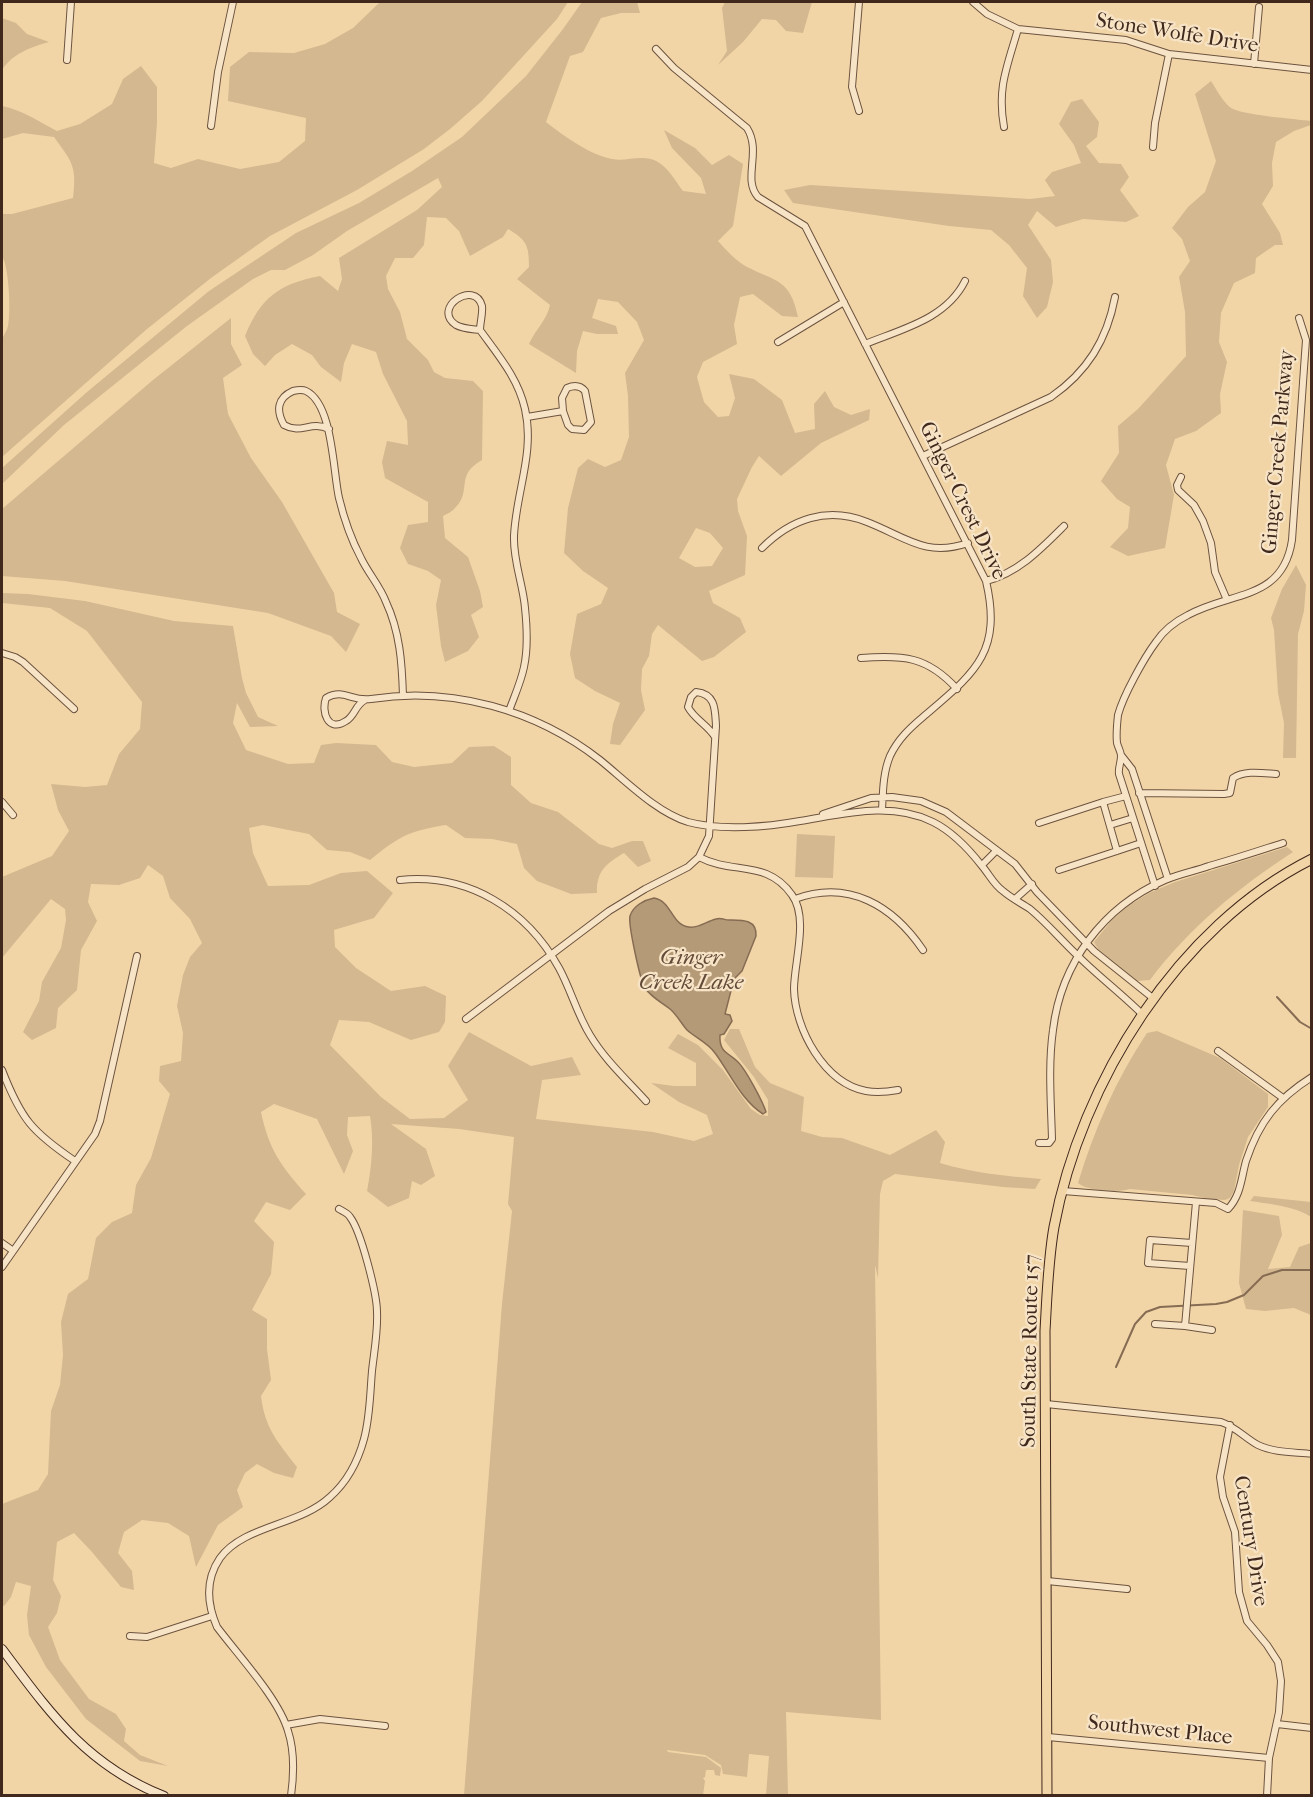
<!DOCTYPE html>
<html>
<head>
<meta charset="utf-8">
<style>
  body { margin:0 }
  #map { position:relative; width:1313px; height:1797px; overflow:hidden; background:#f2d5a7; font-family:"IM FELL French Canon",serif }
  canvas { display:block }
  .frame { position:absolute; inset:0; border:3px solid #40281c; pointer-events:none }
</style>
</head>
<body>
<div id="map">
<canvas width="1313" height="1797"></canvas>
<div class="frame"></div>
</div>
<script>
const g = document.querySelector('canvas').getContext('2d');
g.lineJoin = 'round';
function fillPath(path, color) {
  g.fillStyle = color;
  g.fill(path, 'evenodd');
}
function strokePath(path, color, width, dash) {
  g.strokeStyle = color;
  g.lineWidth = width;
  g.lineCap = dash ? 'butt' : 'round';
  g.setLineDash(dash || []);
  g.stroke(path);
}
function label(font, color, halo, rows, align = 'center') {
  g.font = font + ' "IM FELL French Canon",serif';
  g.lineWidth = 4.5;
  g.setLineDash([]);
  g.textBaseline = 'middle';
  g.strokeStyle = halo;
  g.fillStyle = color;
  for (const [text, x, y, turn = 0] of rows) {
    g.save();
    g.translate(x, y);
    g.rotate((+turn || 0) * Math.PI / 180);
    g.textAlign = isNaN(turn) ? turn : align;
    if (halo) g.strokeText(text, 0, 0);
    g.fillText(text, 0, 0);
    g.restore();
  }
}
fillPath(new Path2D(`
  M380 2H568L557 19 482 101 450 129 424 149 357 190 270 236 211 278 147 329 2 457V339C4 335 7 330 8 326 11 312 9 267 2 256V214H12L73 198C77 166 72 162 54 137L23 133 2 139V106C22 110 38 121 57 131L80 124 112 104 123 79 141 66 157 87V123L154 163 171 168 198 159 240 169 279 162 305 141 306 118 228 101 230 67 249 52 294 53 325 44 353 28Z
  M582 2H637L640 13H621L601 18 583 52 570 56 546 122C564 136 590 155 612 159 621 161 632 158 641 158 663 157 672 176 683 191L706 194 701 178 672 148 664 130 695 148 712 165 729 155 743 164 733 226 718 241C727 251 736 261 747 267 777 282 790 279 798 317L782 316 753 294 740 297 734 325 737 344 703 362 697 377 704 402 718 417 729 416 735 398 729 374 754 379 782 400 795 433 815 429 814 404 825 391 834 407 851 415 870 409 869 420 821 443 781 476 759 456 752 467 737 499 738 511 747 536 745 575 709 591 713 603 740 618 746 632 714 657 702 661 658 625 652 634 649 656 642 669 641 690 645 710 620 745 610 744 613 724 620 703 595 691 575 678 570 654 577 614 601 604 608 588 583 571 564 553 568 508 578 468 588 459 605 467 621 460 629 437 628 396 625 373 644 340 637 322 618 302 598 299 592 318 616 326 618 334H597L583 331 577 351 576 373 529 344C535 330 547 320 550 305L517 279 529 267C529 246 527 240 508 229L503 237 470 256 459 231 446 218 427 217 424 245 413 258H395L386 276 388 289 400 312 407 339 428 360 434 372 445 378 473 381 483 391 482 460C454 476 473 490 455 508 453 511 447 514 443 516L445 538 468 557 480 591 483 607 471 615 479 637 468 651 445 662 441 646 436 605 441 580 428 571 408 564 400 548 408 525 428 522V502L385 478 382 462 387 441 408 445 407 421 383 374 376 352 352 344 344 363 341 382 321 367 312 355 292 344 275 355 265 366 253 354 245 336C261 297 279 284 320 276L338 291 342 279 339 258 417 210 442 187 438 178 347 231 313 255 285 270H271L253 279 187 326 64 425 2 484V468L87 392 209 291 296 233 359 203 412 171 462 137 526 76 563 29ZM696 528 710 533 723 548 712 566 695 567 679 558Z
  M725 2H812L803 33 786 31 776 20 762 19 743 42 718 65 727 51 722 8Z
  M2 18 16 23 27 34 49 42C31 47 12 54 2 70Z
  M1211 81C1217 90 1222 101 1231 108 1243 115 1295 119 1311 121V125L1294 131 1276 142 1272 163 1273 186 1262 204 1280 233 1283 245H1275L1256 258 1255 273 1234 283 1221 313 1219 342 1227 362 1220 394 1221 413 1196 431 1175 439 1166 465 1174 495 1165 548 1128 556 1110 547 1128 528 1130 507 1117 499 1101 481 1119 453 1118 426 1138 409 1186 356 1185 312 1179 277 1190 261 1182 239 1172 228 1188 207 1205 192 1216 161 1195 94Z
  M1082 99 1099 122 1097 137 1086 146 1099 163 1121 164 1129 177 1120 190 1139 216 1126 222 1083 219 1056 227 1037 211 1028 225 1051 260 1053 282 1047 307 1037 318 1023 296 1027 268 1009 245 991 230 949 226 793 203 784 190 810 185 1030 199 1055 196 1045 180 1052 172 1081 163 1074 145 1059 124 1071 102Z
  M231 318V344L242 365 223 378 228 414 251 458 282 502 334 593 337 612 360 624 346 652 331 636 268 613 65 581 2 576V509L153 380Z
  M1296 565 1306 585 1304 611 1298 634 1296 758H1283L1284 723 1278 693 1274 630 1271 618 1282 589Z
  M2 593 28 594 85 601 174 621 233 626 242 678 246 693 258 717 278 726 250 727 237 703 233 723 246 750 288 764 314 763 321 745 336 743 376 745 392 762 414 767 452 763 469 747 494 746 511 757V785L531 803 558 812 599 844 612 848 632 841H643L651 861 638 867 624 853C607 863 596 871 597 893L571 894 537 881 524 868 517 844 492 839 465 838 446 825C408 831 400 836 370 860L350 852 327 850 309 834 263 825 249 828 253 853 268 886 309 885 341 873 367 871 393 893 374 918 334 930 335 947 356 968 391 991 425 986 446 996 445 1022 439 1032 411 1040 369 1022 339 1020 330 1045 381 1097 410 1119 444 1118 468 1100 448 1066 469 1032 531 1066 572 1057 581 1075 542 1080 536 1119 653 1132 694 1141 713 1134 707 1115 679 1102 651 1083 674 1086H696V1063L668 1048 678 1034 698 1045 723 1070 751 1109 760 1115 768 1116V1100L754 1077 724 1040 730 1029H739L755 1067 770 1083 804 1097 801 1131 822 1137 842 1138 890 1155 936 1130 945 1142 940 1163C973 1173 1006 1176 1041 1179L1035 1189 1003 1187 895 1174 883 1181 880 1194 878 1278 875 1265 881 1720 786 1712 788 1795H766L769 1756 749 1754 747 1777 723 1774 721 1765 705 1755 667 1750 668 1752 706 1757 721 1768 720 1776 715 1775 714 1770H706L705 1777 703 1778 705 1781 703 1795H464L502 1304 512 1211 508 1204 514 1137 459 1129 391 1124 426 1149 435 1176 421 1185 412 1181 409 1198 388 1207 367 1191C372 1166 374 1140 370 1116L348 1117 347 1135 353 1151 344 1174 317 1119 274 1104 261 1112C269 1150 281 1166 306 1194L290 1210 266 1202 254 1221 274 1242 271 1274 252 1310 267 1319V1349L271 1380 261 1396C265 1429 278 1442 297 1467L293 1478 274 1473 257 1464 245 1473 237 1490 243 1507 218 1525 196 1567 189 1536 168 1523 142 1520 124 1532 118 1553 132 1571 134 1590 121 1587 92 1552 74 1533 57 1542 53 1580 61 1596 57 1613 48 1627 60 1660 89 1699 116 1714 126 1729 124 1741 140 1755 168 1766 140 1761 86 1719 46 1667 29 1635 27 1615 31 1586 16 1582 11 1597 4 1606 2 1605V1504L38 1490 48 1474 51 1411 60 1385 63 1355 61 1322 68 1294 88 1279 96 1238 112 1222 132 1213 136 1185 151 1158 170 1094 159 1081 160 1066 181 1061 183 1033 177 1006 183 975 190 957 202 943 190 919 170 898 163 876 148 865 140 878 119 885 91 884 88 902 97 921 81 950 77 990 58 1008 56 1028 32 1040 23 1032 39 1001 42 982 61 948 66 920 65 909 51 899 2 958V877L52 856 69 831 58 810 51 784 85 787 107 785 119 754 140 729 142 702 87 631 50 608 2 603Z
  M797 834 835 836 833 878 795 877Z
  M1287 847 1293 852C1239 887 1188 929 1150 980L1137 981 1098 949 1094 942 1111 921 1128 906 1149 893 1175 882Z
  M1157 1031 1220 1058 1268 1094V1107L1248 1137 1239 1165 1234 1191 1230 1198 1225 1200 1209 1199 1192 1195 1130 1189C1118 1193 1086 1191 1078 1183 1094 1130 1116 1079 1147 1033Z
  M1254 1196 1311 1202V1217C1295 1206 1269 1204 1250 1201Z
  M1243 1210 1279 1216 1282 1235 1268 1269 1290 1267 1299 1247 1311 1243V1315L1294 1308 1265 1311 1246 1309 1239 1283Z`), '#d4b88f');
const water = new Path2D(`
  M654 898C672 901 671 925 689 927 698 929 707 921 716 919 721 917 724 920 729 920 742 920 757 919 756 936L742 971 734 979 725 1014 730 1015 732 1021 724 1034 720 1035C719 1052 727 1052 737 1061 745 1068 763 1102 766 1112L763 1114C741 1100 730 1073 715 1053 708 1043 696 1038 687 1030 681 1023 677 1015 670 1009 661 1002 651 997 645 988 640 980 628 924 630 916 633 906 644 900 654 898Z`);
fillPath(water, '#b59a78');
strokePath(water, '#866c53', 1.5);
strokePath(new Path2D(`
  M1277 997 1300 1022 1312 1029
  M1116 1367 1135 1324 1146 1312 1160 1307 1216 1304 1227 1302 1244 1295 1263 1276 1282 1270H1312`), '#866c53', 2);
const street = new Path2D(`
  M859 2 852 87 859 111
  M973 2 987 14 1018 29 1126 40 1169 54 1312 70
  M656 49 674 68 747 128C762 152 742 179 758 197L805 226 986 581C1003 654 973 674 923 717 910 728 898 739 890 756 883 773 883 791 882 810
  M67 60 71 2
  M1254 64 1259 7
  M211 126 218 72 233 2
  M1004 127C997 88 1007 67 1018 29
  M1153 147 1155 123 1169 54
  M480 330C472 329 463 329 456 325 431 308 475 279 482 306 483 313 480 323 480 330 498 355 518 378 525 409 535 453 516 492 514 536 513 561 523 584 525 608 527 627 528 649 524 667 521 682 514 697 509 711
  M778 342 844 302
  M865 344C902 329 946 319 965 281
  M527 417 563 411 568 425 572 429 584 430 591 422 585 391C580 385 574 385 567 388L562 398 563 411
  M329 429C310 420 302 435 284 425 276 411 277 398 293 391 297 390 302 389 306 391 333 404 333 472 339 498 344 519 351 539 361 558 368 573 380 586 386 602 400 632 402 663 403 696
  M923 456 1051 397C1087 372 1107 340 1115 297
  M1181 477 1177 485 1178 490 1194 505 1203 521 1211 543 1215 572 1227 600
  M762 548C791 519 827 506 867 522 904 536 925 558 968 543
  M986 581C1018 573 1041 549 1064 526
  M2 653 15 657 23 662 74 709
  M861 658C903 655 927 656 957 689
  M365 700C355 705 355 716 346 721 328 733 321 712 326 698 344 688 351 702 371 699 452 686 536 710 600 760 626 781 656 812 688 822 721 831 767 827 800 821 844 814 891 801 933 822 953 832 968 848 982 866 989 874 994 885 1003 891 1011 898 1021 903 1030 909 1047 923 1061 940 1077 955 1098 976 1122 994 1143 1015
  M1121 755 1132 769 1168 879
  M1139 793 1224 794 1230 793 1233 778C1245 770 1262 773 1276 774
  M1126 796 1103 802 1117 851 1141 843
  M2 802 13 815
  M823 814 871 798 892 797 921 801 946 812 1015 864 1037 892 1094 951 1154 999
  M1039 823 1103 802
  M1110 825 1133 818
  M699 857C733 875 767 859 792 895 809 918 794 963 794 989 795 1029 824 1083 866 1091 877 1093 887 1092 898 1090
  M982 865 996 851
  M1059 870 1117 851
  M400 880C469 873 527 910 559 968 571 990 577 1014 590 1035 605 1060 627 1080 646 1101
  M1155 886 1119 774C1118 768 1121 763 1121 756 1121 752 1118 747 1117 743 1116 734 1117 724 1118 715 1123 696 1144 658 1156 642 1164 630 1176 621 1188 615 1231 591 1283 601 1292 540L1304 368 1306 340 1299 318
  M795 899C849 879 893 906 923 950
  M1015 899 1032 884
  M466 1019 609 911 645 889 688 867 699 857 709 836 716 726C715 710 716 694 696 692L691 697 688 707C694 719 708 725 715 737
  M1218 1051 1283 1098
  M2 1070C21 1119 32 1132 75 1161
  M1039 1143H1049L1052 1139C1051 1103 1048 1065 1053 1030 1061 963 1103 907 1165 880 1179 874 1195 871 1209 866 1234 859 1258 851 1283 843
  M1063 1191 1216 1203 1228 1209C1241 1195 1241 1179 1246 1161 1259 1122 1277 1099 1312 1077
  M2 1243 12 1250
  M1190 1266 1148 1263 1150 1240 1192 1243
  M2 1267 95 1134 100 1121 137 956
  M1155 1324 1185 1326 1196 1202
  M1185 1326 1212 1330
  M1046 1404 1221 1422C1236 1427 1245 1438 1258 1445 1275 1453 1294 1452 1312 1454
  M1230 1425 1220 1477 1223 1497 1235 1532 1239 1592 1247 1621 1267 1645 1278 1662 1281 1681 1279 1712 1269 1758 1267 1796
  M1047 1581 1127 1589
  M130 1636 147 1637 212 1616
  M1277 1724 1312 1728
  M286 1725 320 1719 385 1726
  M1048 1737 1269 1758
  M291 1796C294 1774 295 1752 288 1731 279 1699 238 1655 217 1627 207 1604 205 1580 220 1558 244 1525 299 1526 330 1497 347 1482 358 1461 364 1439 370 1417 370 1394 372 1371 374 1352 378 1332 377 1312 377 1294 361 1231 350 1217 348 1213 342 1211 339 1209`);
const secondary = new Path2D(`
  M2 1649C50 1713 86 1765 164 1796`);
const primary = new Path2D(`
  M1047 1796 1045 1331C1047 1296 1048 1261 1054 1227 1081 1082 1178 926 1312 859`);
strokePath(street, '#6c533f', 8);
strokePath(secondary, '#40281c', 10);
strokePath(primary, '#40281c', 11);
strokePath(street, '#f7e4c6', 6);
strokePath(secondary, '#f7e4c6', 8);
strokePath(primary, '#f2d5a7', 9);
label('21px', '#40281c', '#f7e4c6', [
  ["Stone Wolfe Drive",1177,34,9],
  ["Ginger Creek Parkway",1279,452,-85],
  ["Ginger Crest Drive",962,501,64],
  ["South State Route 157",1031,1351,-89],
  ["Century Drive",1250,1541,81],
  ["Southwest Place",1160,1731,6]
]);
label('italic 22px', '#634a38', '#f7e4c6', [
  ["Ginger",691,959],
  ["Creek Lake",691,984]
]);
</script>
</body>
</html>
